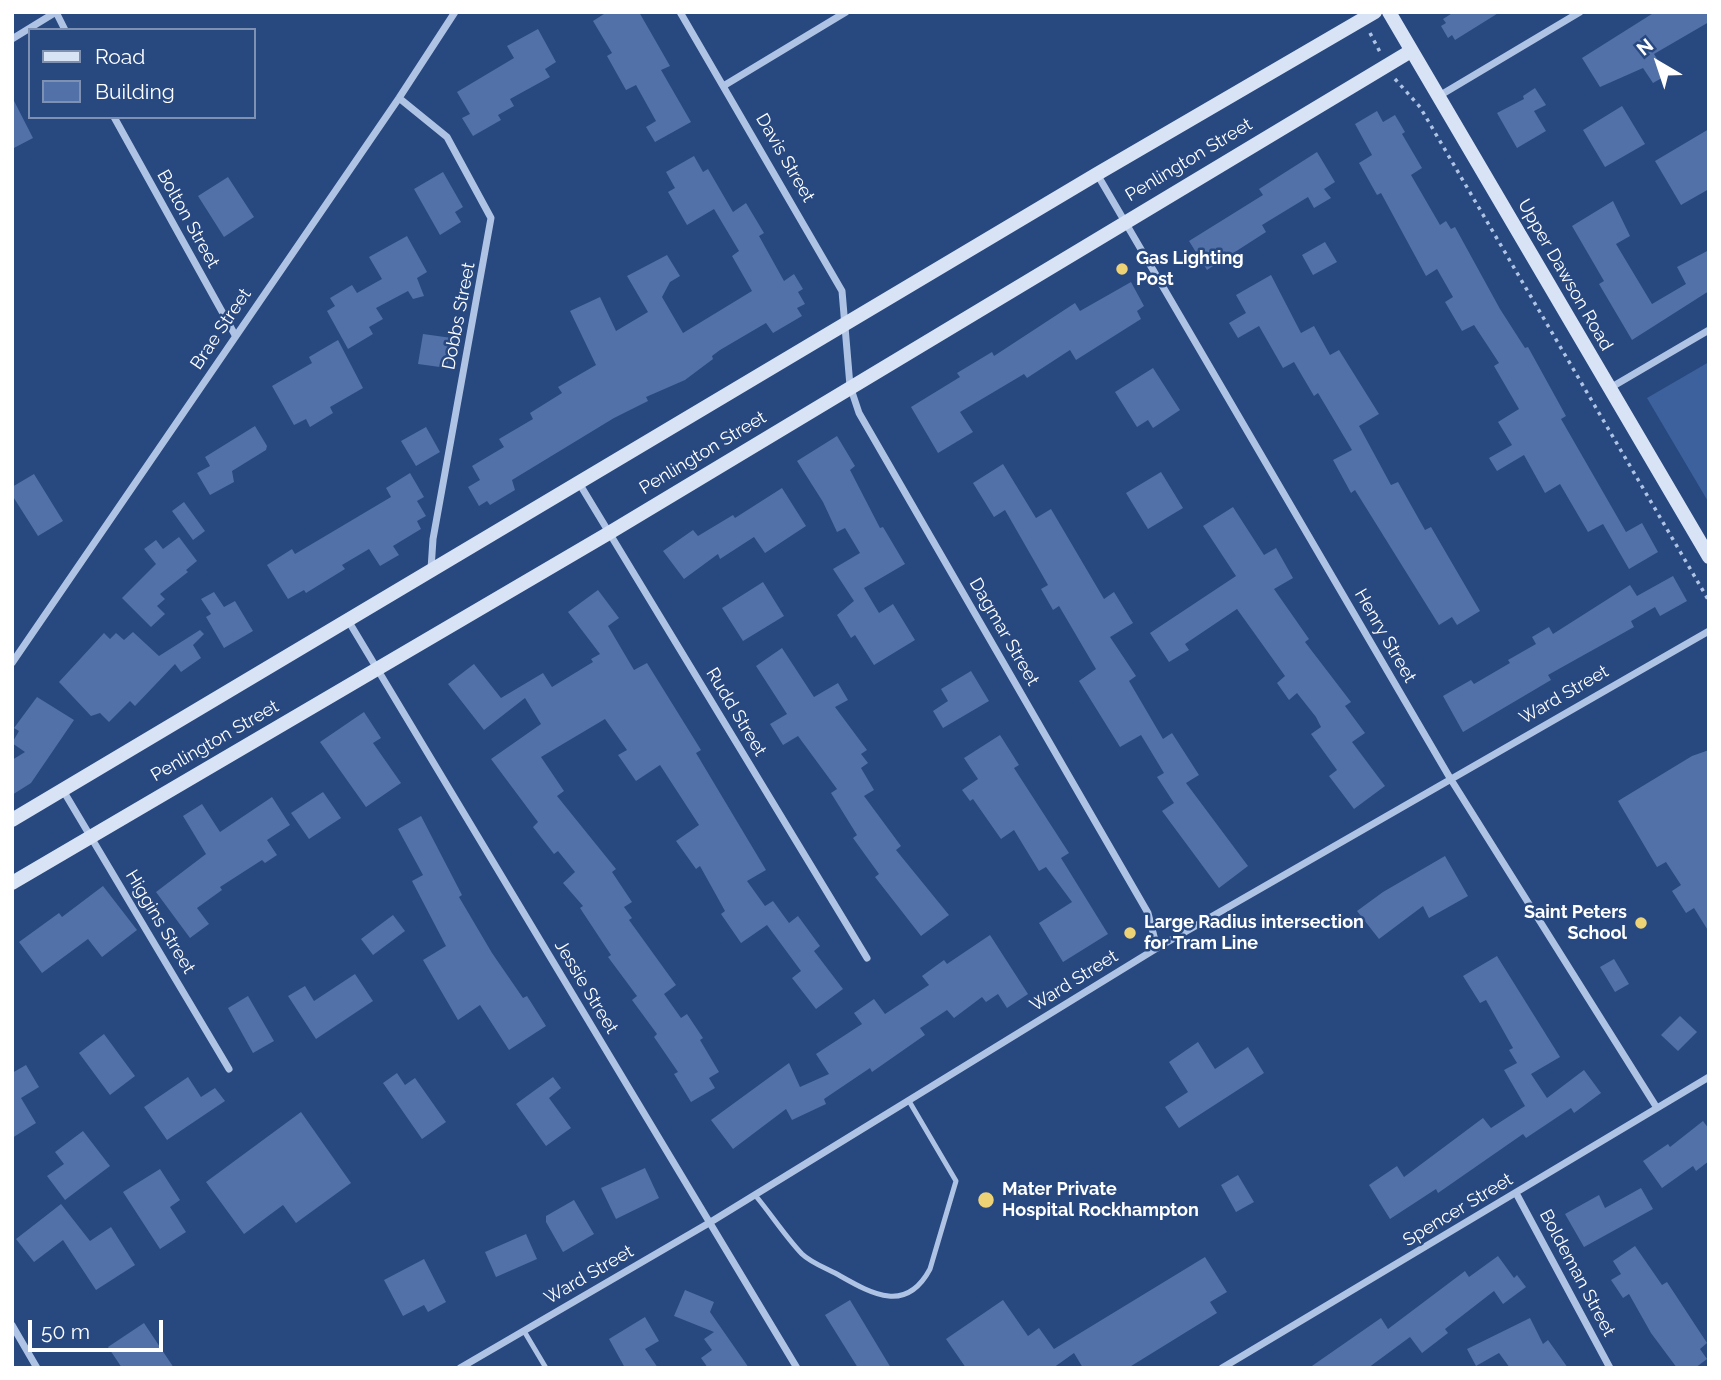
<!DOCTYPE html>
<html>
<head>
<meta charset="utf-8">
<style>
  body { margin:0 }
  #map { position:relative; width:1721px; height:1380px; overflow:hidden; background:#284880; font-family:Raleway,sans-serif }
  canvas { display:block }
  .frame { position:absolute; inset:0; border:14px solid #fff; pointer-events:none }
  .legend { position:absolute; left:28px; top:28px; width:228px; height:91px; box-sizing:border-box; background:#284880; border:2px solid #7e91b3; margin:0; padding:9px 12px; list-style:none; font-size:21px; color:#fff }
  .legend li { display:flex; align-items:center; gap:14px; height:35px }
  .legend b { width:35px; border:2px solid #7e91b3 }
  .north { position:absolute; left:1623px; top:28px; width:70px; height:70px; -webkit-text-stroke:5px #284880; paint-order:stroke; rotate:321deg; font-size:19px; font-weight:700; line-height:28px; text-align:center; color:#fff }
  .north::after { content:''; display:block; margin:auto; width:24px; height:32px; background:#fff; clip-path:polygon(50% 0,100% 100%,50% 72%,0 100%) }
  .scale { position:absolute; left:28px; top:1320px; width:135px; height:32px; box-sizing:border-box; border:4px solid #fff; border-top:0; padding-left:9px; font-size:21px; line-height:24px; white-space:nowrap; color:#fff; -webkit-text-stroke:5px #284880; paint-order:stroke }
</style>
</head>
<body>
<div id="map">
<canvas width="1721" height="1380"></canvas>
<div class="frame"></div>
<ul class="legend">
<li><b style="height:9px;background:#d8e3f5"></b>Road</li>
<li><b style="height:19px;background:#5171a8"></b>Building</li>
</ul>
<div class="north">N</div>
<div class="scale">50 m</div>
</div>
<script>
const g = document.querySelector('canvas').getContext('2d');
g.lineJoin = 'round';
function fillPath(path, color) {
  g.fillStyle = color;
  g.fill(path, 'evenodd');
}
function strokePath(path, color, width, dash) {
  g.strokeStyle = color;
  g.lineWidth = width;
  g.lineCap = dash ? 'butt' : 'round';
  g.setLineDash(dash || []);
  g.stroke(path);
}
function label(font, color, halo, rows, align = 'center') {
  g.font = font + ' Raleway,sans-serif';
  g.lineWidth = 5;
  g.setLineDash([]);
  g.textBaseline = 'middle';
  g.strokeStyle = halo;
  g.fillStyle = color;
  for (const [text, x, y, turn = 0] of rows) {
    g.save();
    g.translate(x, y);
    g.rotate((+turn || 0) * Math.PI / 180);
    g.textAlign = isNaN(turn) ? turn : align;
    if (halo) g.strokeText(text, 0, 0);
    g.fillText(text, 0, 0);
    g.restore();
  }
}
fillPath(new Path2D(`
  M1709 362V503L1647 398Z`), '#3d619d');
fillPath(new Path2D(`
  M607 12H639L670 66 661 70 691 122 655 142 646 127 656 121 636 85 626 90 607 56 612 53 593 21Z
  M1454 12H1500L1455 40 1452 35 1448 38 1441 26 1446 23 1443 19Z
  M1655 12H1709V22L1654 54 1667 75 1653 83 1643 68 1600 87 1582 58Z
  M538 29 556 62 545 69 550 77 510 99 514 106 498 115 501 120 473 136 462 118 470 114 457 92 514 58 507 46Z
  M1535 88 1546 105 1534 111 1546 131 1517 148 1497 113 1524 99 1523 96Z
  M12 97 33 138 12 149Z
  M1622 106 1645 144 1605 167 1583 130Z
  M1377 111 1383 122 1395 115 1405 132 1402 134 1422 168 1411 175 1440 225 1446 221 1451 229 1455 227 1500 309 1525 348 1528 347 1566 416 1561 419 1626 532 1642 523 1658 552 1629 569 1603 524 1588 532 1560 484 1545 493 1524 455 1497 471 1489 458 1512 445 1498 422 1519 409 1494 366 1499 363 1474 325 1462 331 1445 302 1453 297 1437 269 1426 276 1381 193 1377 195 1359 163 1372 155 1355 124Z
  M1709 129V189L1681 205 1655 161Z
  M1317 152 1335 182 1324 189 1331 198 1314 208 1308 197 1262 225 1266 232 1207 270 1189 241 1263 195 1259 189Z
  M694 156 703 172 708 169 733 212 746 203 764 233 759 236 784 281 794 274 803 289 798 292 805 304 797 308 802 316 773 333 766 323 720 350 712 356 713 359 685 380 646 397 648 401 614 418 512 480 515 490 490 505 487 501 479 506 468 487 480 480 472 466 504 447 499 439 533 419 530 413 562 393 558 387 596 365 570 311 600 297 616 331 648 312 627 276 667 255 680 276 670 282 662 297 683 333 752 291 732 256 739 251 714 209 687 225 668 192 675 188 666 172Z
  M443 172 463 207 455 212 461 222 440 235 414 189Z
  M228 177 254 217 224 237 198 196Z
  M1613 201 1630 236 1616 244 1652 304 1686 284 1677 267 1709 250V291L1632 340 1599 284 1604 281 1572 226Z
  M407 236 427 272 417 278 424 296 413 299 408 291 376 308 383 319 369 327 373 334 348 349 327 311 335 306 330 298 352 285 357 293 382 279 369 257Z
  M1325 242 1337 262 1313 275 1302 255Z
  M1271 275 1301 333 1314 326 1330 355 1339 350 1379 414 1359 426 1391 485 1398 482 1425 530 1431 527 1480 611 1457 625 1452 617 1439 625 1355 490 1351 493 1333 460 1352 450 1318 393 1314 396 1294 362 1283 368 1259 326 1238 338 1229 323 1246 313 1236 295Z
  M1131 282 1144 306 1137 311 1141 319 1076 360 1070 350 1027 378 1024 374 960 412 973 432 938 453 911 407 960 377 957 373 992 352 994 356 1075 303 1080 311Z
  M423 334 452 338 447 368 418 364Z
  M338 340 363 388 330 407 333 413 310 427 306 419 294 425 272 386 312 363 309 357Z
  M1153 368 1180 410 1153 428 1148 420 1137 427 1115 392Z
  M255 426 267 446 266 450 232 471 234 482 210 495 197 473 210 466 205 457Z
  M426 427 440 452 416 466 401 441Z
  M837 436 855 466 850 470 880 528 883 527 905 564 864 588 879 613 893 604 915 640 874 665 855 635 851 638 837 615 854 601 833 569 860 553 845 528 837 532 823 502 797 461Z
  M1003 464 1036 518 1051 509 1104 599 1114 592 1133 623 1110 637 1136 676 1129 681 1163 739 1172 733 1199 775 1186 783 1248 866 1219 888 1162 811 1174 803 1157 777 1164 773 1141 735 1120 747 1079 681 1096 669 1059 606 1053 610 1041 589 1048 585 1005 510 994 517 973 483Z
  M1161 472 1183 508 1148 529 1126 493Z
  M410 473 424 497 417 501 426 516 417 521 421 529 393 546 399 555 380 566 369 549 342 565 345 569 306 593 304 590 288 599 267 565 292 549 295 554 391 497 386 488Z
  M34 474 63 521 38 536 12 495V487Z
  M782 488 806 526 765 553 754 537 720 559 718 554 684 579 663 551 693 530 698 536 733 515 735 518Z
  M184 502 205 531 193 540 172 511Z
  M1233 507 1264 555 1276 548 1293 578 1274 589 1309 639 1305 642 1351 702 1345 706 1365 733 1352 742 1385 786 1354 809 1329 776 1337 770 1311 734 1321 727 1316 717 1297 693 1289 700 1277 683 1285 676 1237 609 1185 644 1189 650 1169 662 1150 633 1236 576 1203 526Z
  M179 537 197 561 186 570 188 572 160 594 165 599 157 606 165 614 151 627 122 598 156 564 144 549 156 540 163 549Z
  M1673 576 1687 601 1660 616 1655 607 1631 621 1634 627 1548 675 1551 680 1463 732 1443 696 1471 680 1474 684 1510 663 1508 660 1536 644 1532 637 1549 627 1553 634 1630 585 1637 596Z
  M763 582 784 616 743 641 722 608Z
  M598 590 619 618 608 626 634 670 647 663 701 750 696 753 766 870 747 881 765 906 773 901 789 923 798 916 820 946 814 951 843 989 816 1009 792 978 801 971 767 925 741 943 721 914 725 911 700 866 696 869 676 841 699 825 660 765 636 781 618 755 627 750 605 719 541 757 564 791 557 796 616 869 612 872 632 902 624 907 632 918 629 920 676 985 664 994 681 1018 687 1014 703 1038 700 1040 719 1072 709 1078 715 1088 691 1102 674 1074 678 1072 654 1037 657 1034 632 1000 637 996 608 957 611 955 580 908 583 906 563 883 575 872 558 851 554 854 533 827 538 822 491 759 541 724 525 698 484 730 448 684 474 664 501 698 543 673 552 687 593 662 591 659 600 654 568 612Z
  M214 592 224 607 235 601 253 631 224 648 206 617 211 614 201 599Z
  M200 630 204 634 193 645 201 658 181 672 175 664 135 706 130 701 109 722 100 713 91 716 59 682 104 633 110 639 116 633 124 640 133 632 159 656Z
  M782 648 814 697 838 683 848 700 835 707 867 750 861 754 868 763 861 768 874 790 864 796 901 846 896 850 949 915 921 936 875 877 879 874 853 838 857 835 831 793 837 789 798 736 783 745 770 724 787 714 756 666Z
  M971 671 989 701 943 728 933 711 948 701 941 689Z
  M37 697 74 720 31 783 12 795V760L25 752 12 743 19 731 14 728Z
  M364 712 381 738 373 743 401 783 366 807 320 742Z
  M1000 735 1019 765 1014 768 1069 853 1061 858 1108 934 1063 962 1039 923 1072 902 1046 867 1039 871 1014 830 1001 839 973 799 970 801 962 790 978 779 964 758Z
  M1709 750V932L1694 908 1686 913 1672 891 1681 885 1666 862 1657 867 1618 801 1692 756Z
  M323 792 341 818 309 839 291 813Z
  M272 797 290 825 267 840 277 855 265 863 262 860 220 887 222 890 197 908 209 924 190 938 156 892 206 854 183 816 202 804 220 832Z
  M421 816 462 895 459 897 492 953 523 998 527 996 546 1026 509 1050 480 1005 458 1020 423 960 446 946 412 881 423 875 398 829Z
  M1445 856 1468 896 1429 918 1423 906 1379 939 1357 911 1383 892Z
  M103 886 137 930 102 957 88 939 42 973 19 942 59 913 62 917Z
  M393 915 405 931 373 955 361 939Z
  M990 935 1028 994 1007 1008 998 994 986 1002 982 997 954 1018 947 1010 920 1028 925 1035 872 1072 870 1068 824 1099 826 1104 792 1120 786 1109 733 1149 711 1120 789 1063 800 1087 829 1074 816 1054 862 1024 854 1013 874 999 885 1014 929 985 922 976 944 960 947 964Z
  M1497 956 1560 1057 1531 1074 1547 1098 1584 1070 1601 1093 1574 1113 1571 1108 1526 1138 1523 1134 1438 1193 1436 1189 1390 1219 1369 1185 1397 1166 1404 1177 1483 1118 1491 1128 1525 1106 1504 1070 1517 1063 1509 1050 1513 1048 1486 1000 1480 1003 1463 976Z
  M1614 959 1629 984 1615 992 1600 967Z
  M355 974 373 1001 316 1039 288 996 305 986 314 1001Z
  M248 996 274 1041 253 1053 228 1008Z
  M1680 1016 1697 1032 1678 1051 1661 1035Z
  M104 1034 135 1076 110 1095 79 1053Z
  M1198 1042 1215 1069 1248 1047 1264 1073 1179 1128 1165 1107 1188 1092 1169 1062Z
  M26 1065 39 1087 21 1098 36 1123 12 1138V1073Z
  M397 1073 405 1085 415 1078 446 1122 422 1139 383 1083Z
  M188 1077 201 1097 215 1088 225 1101 167 1140 144 1107Z
  M553 1077 561 1088 549 1098 571 1128 546 1146 516 1104Z
  M301 1112 351 1183 296 1223 283 1205 244 1234 206 1182Z
  M1703 1121 1709 1129V1161L1696 1171 1693 1166 1662 1188 1643 1161 1668 1144 1670 1147Z
  M83 1131 110 1166 65 1200 47 1176 64 1164 55 1152Z
  M645 1168 659 1198 616 1219 601 1188Z
  M160 1169 180 1200 170 1207 186 1232 160 1249 123 1192Z
  M1238 1175 1254 1202 1236 1212 1221 1185Z
  M1641 1188 1653 1209 1584 1247 1565 1214 1599 1195 1605 1208Z
  M574 1200 594 1234 563 1252 546 1222V1216Z
  M61 1204 90 1241 111 1227 135 1265 96 1290 63 1240 34 1262 16 1239Z
  M526 1234 537 1259 496 1277 485 1252Z
  M1635 1246 1662 1285 1667 1282 1707 1343 1700 1349 1707 1359 1695 1368H1677L1651 1333 1629 1294 1623 1298 1611 1280 1621 1274 1613 1261Z
  M1498 1256 1514 1278 1517 1275 1526 1287 1503 1304 1494 1291 1445 1329 1448 1333 1422 1353 1410 1337 1368 1368H1309L1381 1318 1388 1329 1465 1271 1469 1277Z
  M1205 1257 1227 1292 1210 1302 1217 1313 1128 1368H1083L1074 1353 1053 1368H966L946 1339 1003 1300 1028 1336 1039 1328 1054 1349Z
  M424 1259 446 1302 428 1312 424 1305 403 1316 384 1280Z
  M685 1290 714 1302 710 1312 749 1368H708L701 1358 712 1350 704 1339 714 1332 674 1316Z
  M850 1300 891 1368H858L825 1315Z
  M645 1317 659 1341 645 1349 658 1368H625L609 1339Z
  M1530 1318 1543 1344 1548 1340 1568 1368H1510L1499 1353 1476 1366 1467 1349Z
  M144 1323 174 1368H122L108 1347Z`), '#5171a8');
strokePath(new Path2D(`
  M1370 33 1381 54
  M1395 79 1420 107 1709 601`), '#afc4e5', 3.5, [3.5, 5]);
strokePath(new Path2D(`
  M755 1195C771 1214 785 1236 802 1254 810 1262 825 1268 835 1273 869 1292 905 1316 930 1269L956 1181 909 1101
  M524 1331 546 1368`), '#afc4e5', 5);
strokePath(new Path2D(`
  M680 12 842 291 850 386 859 413 1148 913 1157 948
  M12 39 56 12 65 30
  M725 85 846 12
  M1439 96 1580 12
  M399 98 447 137 491 218 433 539 431 569
  M114 117 235 335
  M1097 174 1450 778 1657 1108
  M1610 388 1709 330
  M579 483 867 958
  M349 622 797 1368
  M12 663 399 98 455 12
  M64 792 229 1069
  M1516 1193 1610 1368
  M12 1325 37 1368
  M460 1368 709 1223 1157 948 1709 631
  M1222 1368 1709 1077`), '#afc4e5', 7);
strokePath(new Path2D(`
  M1389 12 1709 557
  M12 820 1097 174 1375 12
  M12 883 609 533 1411 51`), '#d8e3f5', 14);
for (const [x, y, r, color] of [
  [1122,269,7,"#edd276"],
  [1641,923,7,"#edd276"],
  [1130,933,7,"#edd276"],
  [986,1200,9,"#edd276"]
]) {
  const dot = new Path2D();
  dot.arc(x, y, r, 0, 2 * Math.PI);
  g.fillStyle = color;
  g.fill(dot);
  strokePath(dot, '#284880', 2.5);
}
label('18px', '#fff', '#284880', [
  ["Davis Street",785,158,60],
  ["Penlington Street",1189,160,-31],
  ["Bolton Street",188,219,61],
  ["Upper Dawson Road",1565,275,60],
  ["Dobbs Street",459,316,-79],
  ["Brae Street",221,329,-56],
  ["Penlington Street",703,453,-31],
  ["Dagmar Street",1004,632,60],
  ["Henry Street",1385,636,60],
  ["Ward Street",1564,695,-30],
  ["Rudd Street",736,712,59],
  ["Penlington Street",215,741,-30],
  ["Higgins Street",160,922,59],
  ["Ward Street",1074,981,-32],
  ["Jessie Street",586,987,59],
  ["Spencer Street",1458,1210,-31],
  ["Boldeman Street",1577,1273,62],
  ["Ward Street",589,1275,-30]
]);
label('bold 18px', '#fff', '#284880', [
  ["Gas Lighting",1136,259],
  ["Post",1136,280],
  ["Saint Peters",1627,913,"right"],
  ["School",1627,934,"right"],
  ["Large Radius intersection",1144,923],
  ["for Tram Line",1144,944],
  ["Mater Private",1002,1190],
  ["Hospital Rockhampton",1002,1211]
], 'left');
</script>
</body>
</html>
